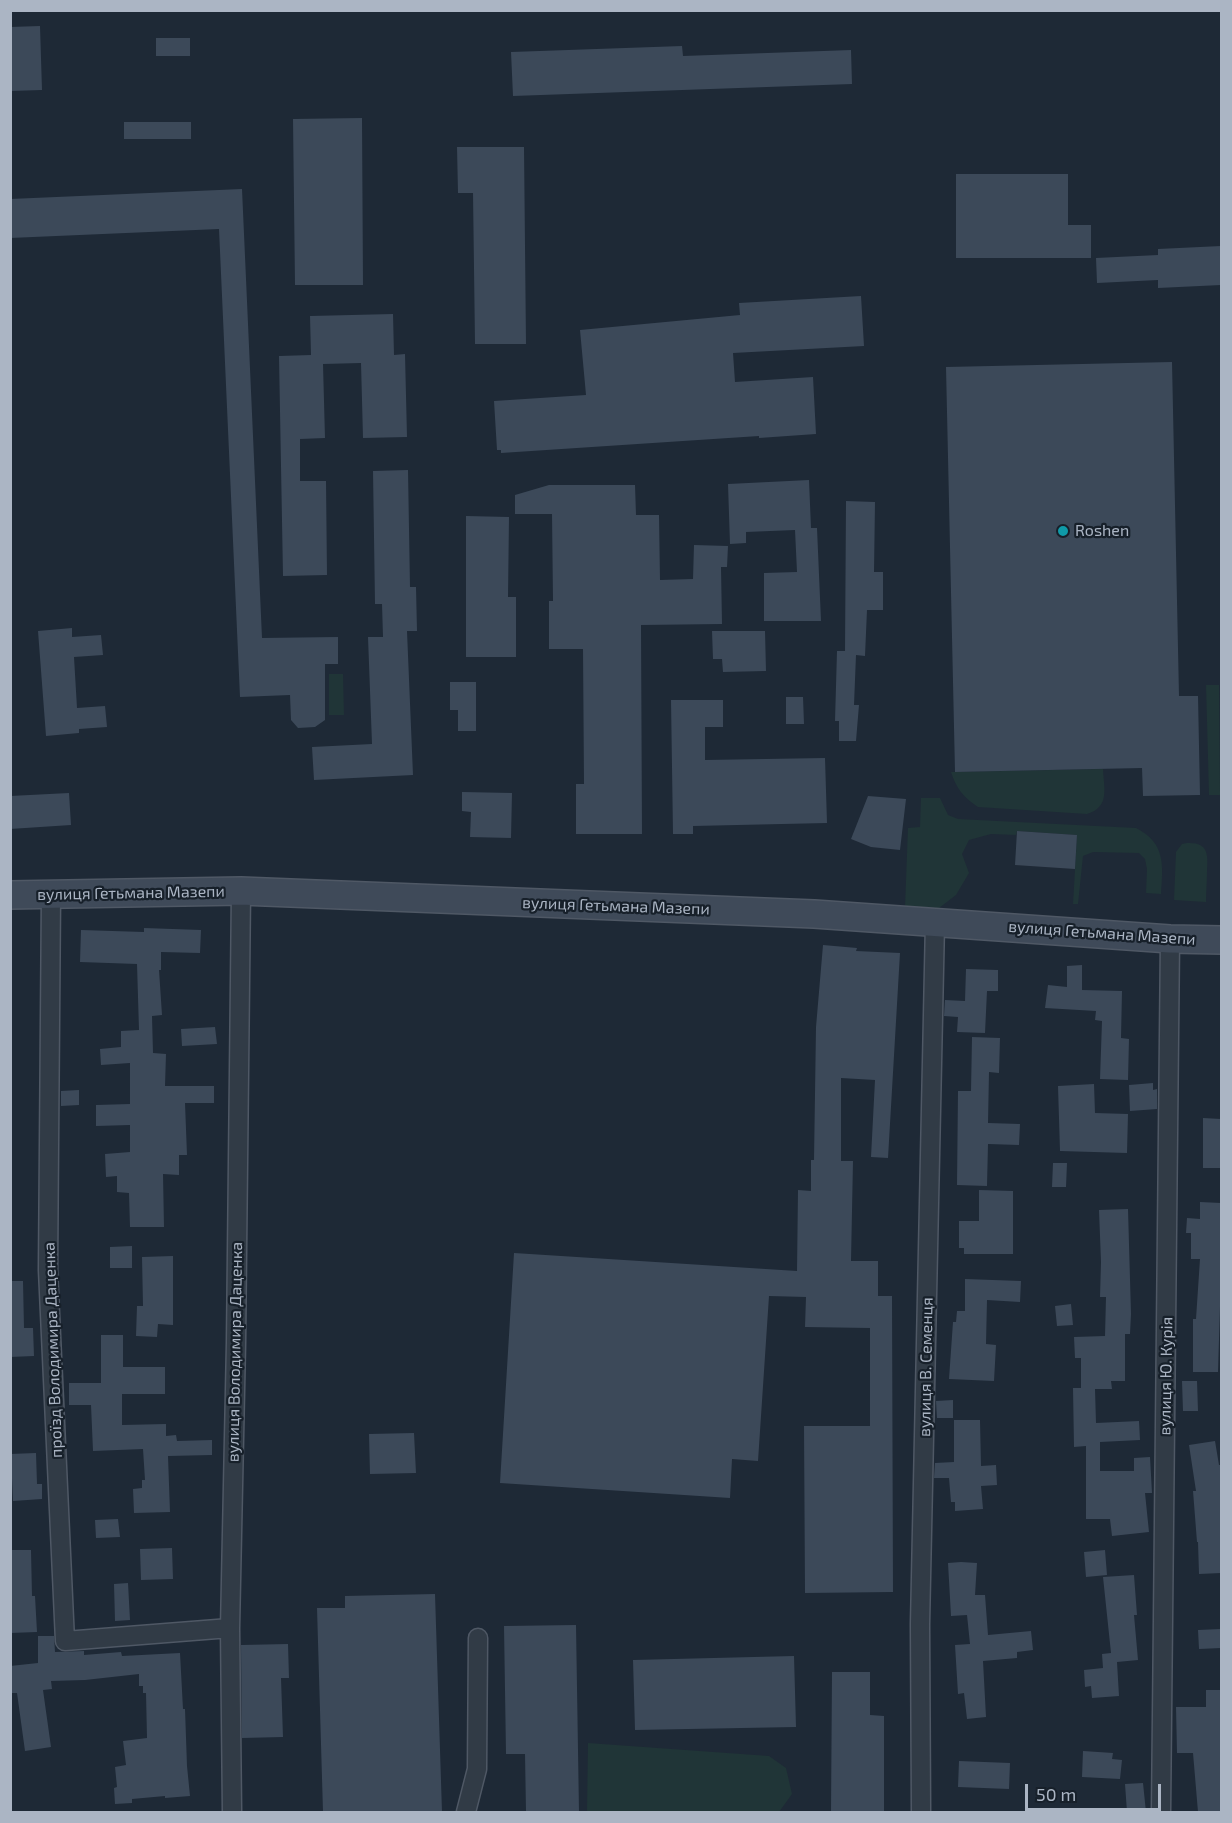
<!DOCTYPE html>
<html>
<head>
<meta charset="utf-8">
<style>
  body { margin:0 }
  #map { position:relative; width:1232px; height:1823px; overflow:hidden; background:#1e2936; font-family:"Exo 2",sans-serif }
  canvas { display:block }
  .frame { position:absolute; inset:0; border:12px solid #abb5c4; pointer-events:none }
  .scale { position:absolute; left:1025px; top:1784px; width:136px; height:27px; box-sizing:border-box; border:3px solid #abb5c4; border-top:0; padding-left:8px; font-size:18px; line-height:21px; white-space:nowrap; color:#abb5c4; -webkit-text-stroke:4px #17202a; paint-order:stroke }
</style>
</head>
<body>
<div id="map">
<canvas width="1232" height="1823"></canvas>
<div class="frame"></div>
<div class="scale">50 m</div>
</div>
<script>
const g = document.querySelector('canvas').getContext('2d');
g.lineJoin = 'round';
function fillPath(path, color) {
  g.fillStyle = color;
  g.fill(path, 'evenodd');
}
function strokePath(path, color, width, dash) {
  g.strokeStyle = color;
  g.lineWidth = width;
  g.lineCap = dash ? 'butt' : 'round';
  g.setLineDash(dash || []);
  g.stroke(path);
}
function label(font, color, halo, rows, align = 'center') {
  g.font = font + ' "Exo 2",sans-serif';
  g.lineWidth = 4.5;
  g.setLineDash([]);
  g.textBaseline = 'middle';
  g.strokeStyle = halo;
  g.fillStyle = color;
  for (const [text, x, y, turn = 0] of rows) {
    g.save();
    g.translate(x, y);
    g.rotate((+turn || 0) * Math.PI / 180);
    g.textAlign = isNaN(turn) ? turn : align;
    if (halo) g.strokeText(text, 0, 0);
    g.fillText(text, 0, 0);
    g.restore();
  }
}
fillPath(new Path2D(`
  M329 674H343L344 715H329Z
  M1206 685H1219L1220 795H1209Z
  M1103 769C1104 789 1110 807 1087 814L978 807C964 798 956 788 951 772Z
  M921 798H940L948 815 958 819 1136 828C1166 843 1163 866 1161 894L1146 893 1147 869 1145 859 1139 853 1093 852 1083 856 1078 904H1073L1077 835 1017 831 1016 835 991 834 969 840 962 854 969 873 956 895 939 908 905 907 908 828 920 827Z
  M1187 843C1209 842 1208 855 1207 872 1207 882 1206 892 1206 902L1174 900 1176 852 1182 844Z
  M588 1743 769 1756 786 1768 792 1794 779 1812H587Z`), '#203537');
fillPath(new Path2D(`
  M40 26 42 90 10 91V27Z
  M156 38H190V56H156Z
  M682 46 683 56 851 50 852 84 513 96 511 52Z
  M362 118 363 285H295L293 119Z
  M124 122H191V139H124Z
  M457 147H524L526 344H475L473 193H458Z
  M956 174H1068V225H1091V258H956Z
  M242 189 262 638 338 637V664H325V720L315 727 298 728 291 720 290 695 240 697 219 229 10 238V199Z
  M1221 246V285L1158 288V280L1097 283 1096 258 1158 255V249Z
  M861 296 864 346 733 353 735 382 813 377 816 434 759 438V436L501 453V450H497L494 401 586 395 580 330 740 315 739 303Z
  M393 314 394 355 405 354 407 437 363 438 361 363 323 364 325 438 300 439V481H326L327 575 283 576 279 356 311 355 310 316Z
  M1172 362 1179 696H1198L1200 795 1143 796 1142 768 955 772 946 367Z
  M408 470 410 587H416L417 631H407L413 775 314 780 312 747 372 744 368 637H383L382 604H375L373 471Z
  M809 480 811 528H817L821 621H764V573L797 572 795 530 746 532V543L730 544 728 484Z
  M549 485H635L636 515H659L660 580 693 579 694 545 728 546 727 567H721L722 624 641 625 642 834H576V784H584L583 649H549V601H553L552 514H515V495Z
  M846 501 875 502 874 572H883V610H867L865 656 856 655 854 705H859L856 741H839V721H835L837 651H845Z
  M466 516 509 517 508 597H516V657H466Z
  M72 628V637L101 635 103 655 74 657 77 708 105 706 107 727 79 729V733L46 736 38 631Z
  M712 631H765L766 671 723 672 722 659H713Z
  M450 682H476V731H458V710H450Z
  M786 697H803L804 724H786Z
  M671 700H723V727H705V760L825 758 827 823 693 826V834H673Z
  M462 792 512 793 511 838 470 837 471 812 462 811Z
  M69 793 71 825 10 829V796Z
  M868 796 906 799 900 850 871 847 851 839Z
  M1017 831 1077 835 1075 869 1015 865Z
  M144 928 201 930 200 953 161 952V970H159L162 1015 152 1016 153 1053 166 1054 165 1086H214V1103H185L187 1155H179V1175L163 1174 164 1227H130L129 1193 117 1192V1176L106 1177 105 1154 130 1152V1125L96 1126V1105L130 1104V1063L101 1065 100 1049 121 1047V1031L139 1030 137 964 80 962 81 930 144 932Z
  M823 945 857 948 856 951 900 953 888 1158 871 1157 875 1080 841 1078V1161H853L851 1261H878V1296H892L893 1592 805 1593 804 1426H870V1328L805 1327 806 1297 769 1296 758 1461 732 1459 730 1498 500 1483 514 1253 797 1271 798 1190 811 1191V1160H814L816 1027Z
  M1082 965V990L1122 991 1121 1038 1129 1039 1128 1080 1100 1079 1102 1021 1095 1020 1096 1011 1045 1008 1048 985 1067 987V966Z
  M966 969 998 970V991H987L985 1033 957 1032 958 1017 944 1016 945 1000 965 1001Z
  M215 1027 217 1044 182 1046 181 1029Z
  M972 1037 1000 1038 999 1073 989 1072 988 1123 1020 1124 1019 1145 988 1144 987 1186 957 1185 958 1091H971Z
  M1153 1083V1090L1157 1089V1109L1130 1111 1129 1085Z
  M1094 1084 1095 1113 1128 1114 1127 1153 1060 1151 1058 1086Z
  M79 1090V1105L61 1106V1091Z
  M1203 1118 1221 1119V1168H1203Z
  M1053 1163H1067L1066 1187H1052Z
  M979 1190 1013 1191V1254H964V1248H959V1221H979Z
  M1200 1202 1221 1203V1307H1220L1218 1372H1193V1319H1196L1200 1259H1191V1233H1186L1187 1218 1200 1219Z
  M1128 1209 1131 1314 1130 1334H1125V1381H1111L1112 1389H1095L1096 1423 1139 1421 1140 1440 1100 1442V1471H1134V1458L1150 1457 1152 1493H1145L1149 1532 1112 1536 1110 1519H1086V1446L1074 1447 1073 1388H1081V1358H1075L1074 1337 1105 1336 1106 1297H1100L1101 1262 1099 1210Z
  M132 1246V1268H110V1247Z
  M173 1256V1325L158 1324 157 1337 136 1336 137 1306H143L142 1257Z
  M965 1279 1021 1281 1020 1302 987 1300 986 1344 996 1345 994 1381 949 1379 953 1322H956L957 1311H965Z
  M10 1281H23L24 1328H33L34 1356 10 1357Z
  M1071 1304 1073 1325 1057 1326 1055 1306Z
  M101 1335H123V1367H165V1394H122V1425L166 1424V1436L176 1435 177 1441 212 1440V1455L168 1456 170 1512 134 1513 133 1489 142 1488V1480H145L143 1449 93 1451 91 1405H69V1383H101Z
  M1182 1381H1197L1198 1411H1183Z
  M953 1400V1418H937L936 1401Z
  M954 1420H980L981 1466 996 1465 997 1485 981 1486 983 1509 955 1511V1502H951L949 1478H934L935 1463 954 1462Z
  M414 1433 416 1473 370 1474 369 1434Z
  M1215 1441 1219 1465H1221V1573L1199 1574 1198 1542H1197L1193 1491H1196L1189 1445Z
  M36 1453 37 1484H42V1499L13 1501 12 1479H10V1454Z
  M118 1519 120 1537 96 1538 95 1520Z
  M172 1548 173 1579 141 1580 140 1549Z
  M10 1550H31L32 1596H35L37 1632 10 1633Z
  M1105 1550 1107 1575 1086 1577 1084 1552Z
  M961 1562 977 1563 975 1595H985L988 1635 1031 1631 1033 1650 1017 1652V1658L983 1661 986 1717 967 1719 964 1693 958 1694 955 1645 970 1644 967 1615 951 1616 948 1563Z
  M1134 1575 1137 1615H1134L1138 1660 1117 1662 1119 1696 1092 1698 1091 1686 1085 1687 1084 1670 1103 1668 1102 1654 1111 1653 1103 1577Z
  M128 1583 130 1620 115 1621 114 1584Z
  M435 1594 442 1812H323L317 1608H345V1596Z
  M576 1625 579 1812H526L525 1754H506L504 1626Z
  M1221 1629V1648L1199 1649 1198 1630Z
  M38 1636H54L55 1652 84 1651V1655L121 1652 122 1656 180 1653 183 1709H185L187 1766 190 1796 165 1798V1796L132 1799V1803L115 1804 114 1788 117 1787 115 1767 126 1765 123 1741 147 1738 146 1693H143V1686H139V1674L85 1680 51 1681 52 1689 43 1690 51 1747 25 1751 17 1693H10V1666L38 1663Z
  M288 1644 289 1678H281L283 1737 242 1738 241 1645Z
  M794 1656 796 1727 635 1730 633 1660Z
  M832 1672H870V1715L884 1716V1812H831Z
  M1206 1690H1221V1812H1198L1193 1753H1177L1176 1707H1206Z
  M1083 1751 1113 1753 1112 1759 1122 1760 1120 1779 1082 1777Z
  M959 1761 1010 1763 1009 1789 958 1787Z
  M1143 1783 1146 1812H1127L1125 1784Z`), '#3c4959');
const street = new Path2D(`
  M51 894 48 1270 65 1641 230 1628
  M232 1812 230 1628 236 1343 241 891
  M466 1812 477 1769 478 1638
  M921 1812 920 1624 935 922
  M1161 1812 1170 939`);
const secondary = new Path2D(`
  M10 895 241 891 814 914 1170 939 1222 940`);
strokePath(street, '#4f5865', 21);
strokePath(secondary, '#4f5865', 30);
strokePath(street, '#313b46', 18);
strokePath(secondary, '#3f4a59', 27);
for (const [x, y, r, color] of [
  [1063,531,6,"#0f9aa8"]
]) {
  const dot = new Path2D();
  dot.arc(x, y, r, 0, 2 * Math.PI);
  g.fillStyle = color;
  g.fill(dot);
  strokePath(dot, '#17202a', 2);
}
label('16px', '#abb5c4', '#17202a', [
  ["Roshen",1075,531]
], 'left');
label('16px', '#abb5c4', '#17202a', [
  ["вулиця Гетьмана Мазепи",131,893,-1],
  ["вулиця Гетьмана Мазепи",616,906,2],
  ["вулиця Гетьмана Мазепи",1102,933,4],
  ["проїзд Володимира Даценка",53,1350,-92],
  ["вулиця Володимира Даценка",235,1352,-89],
  ["вулиця В. Семенця",926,1367,-89],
  ["вулиця Ю. Курія",1166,1376,-89]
]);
</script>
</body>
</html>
